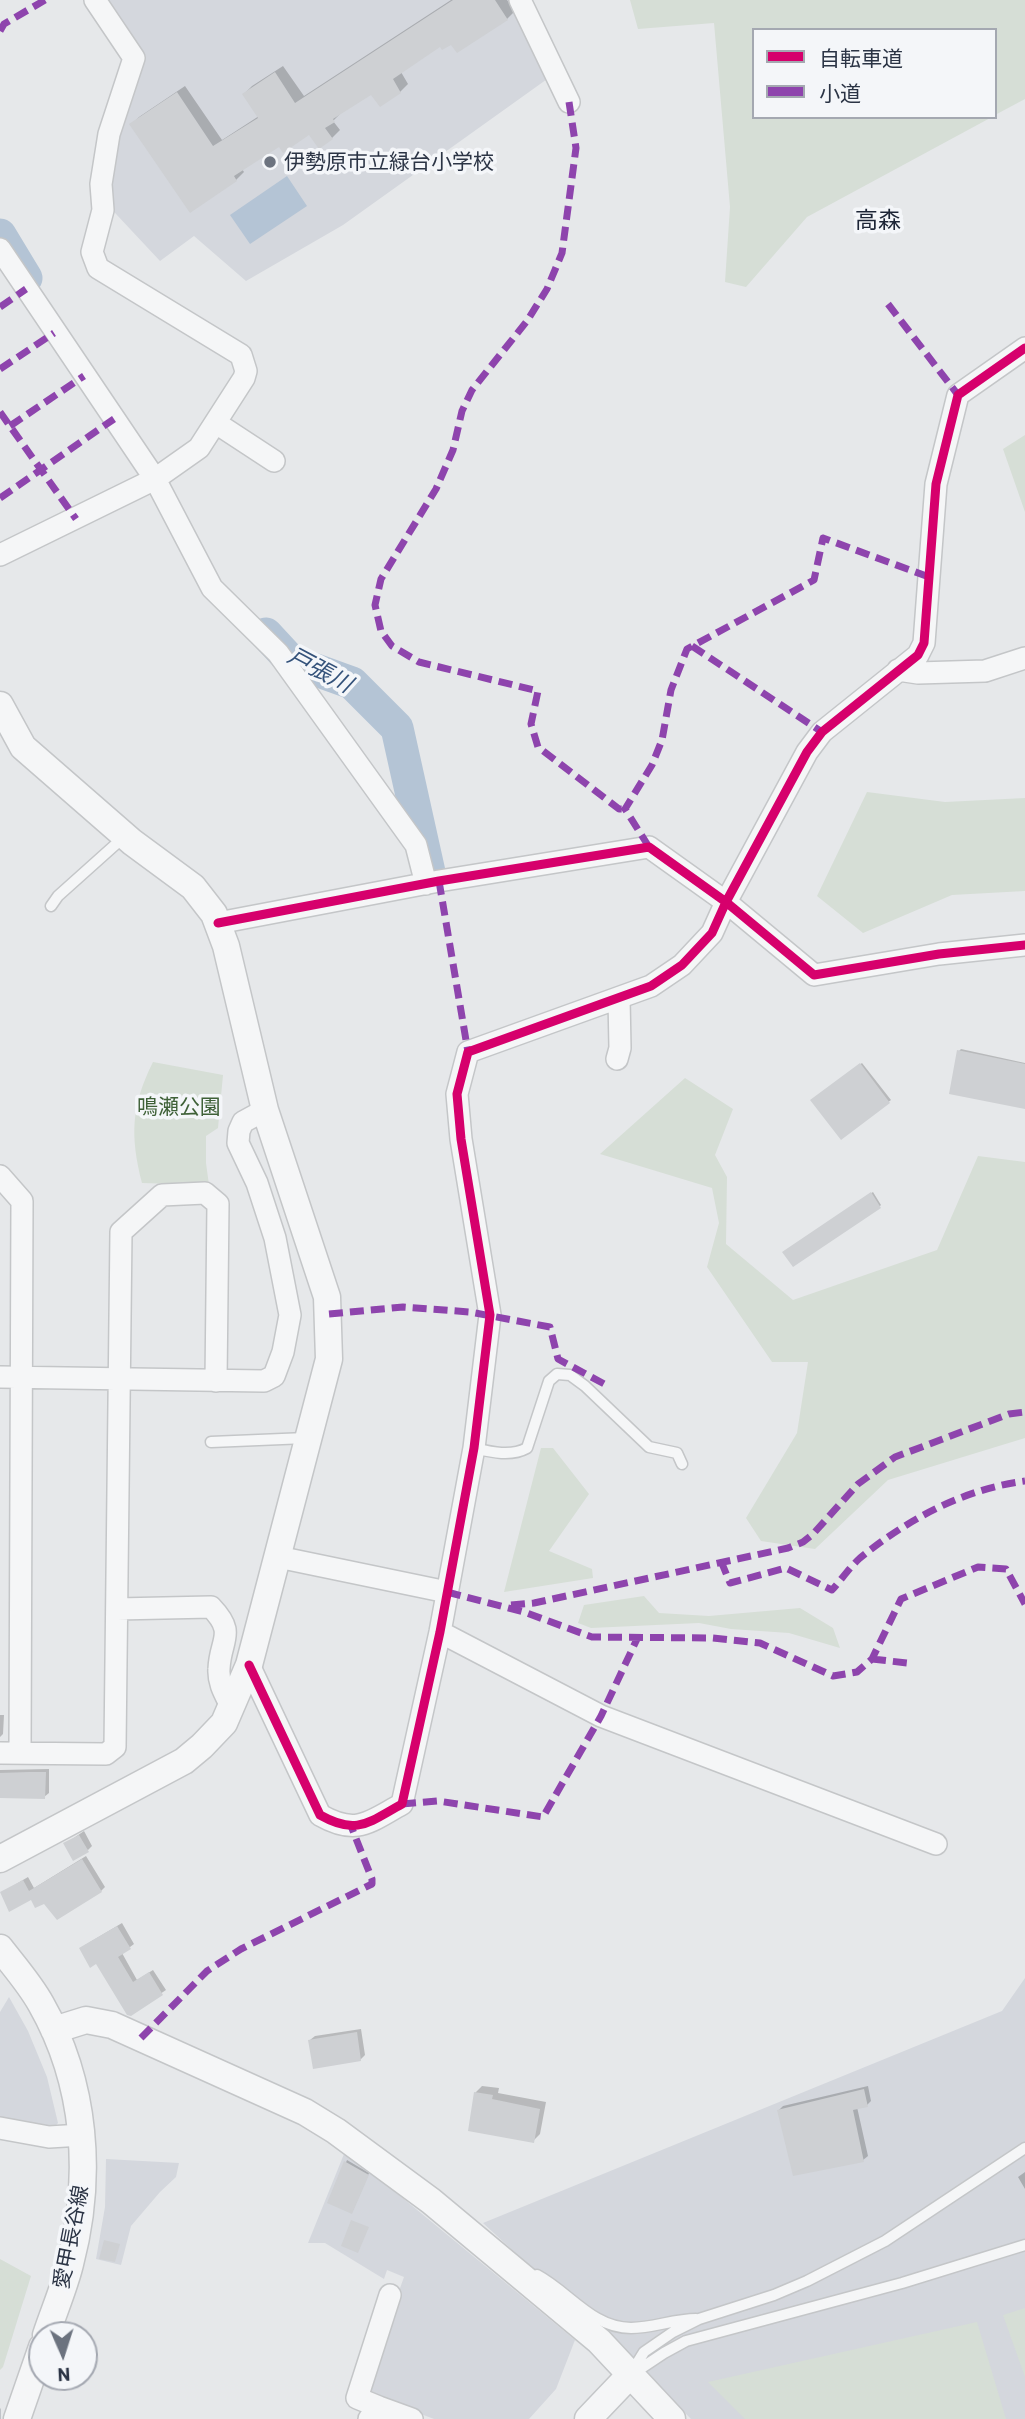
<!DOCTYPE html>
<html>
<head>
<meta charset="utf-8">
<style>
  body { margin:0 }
  #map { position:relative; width:1025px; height:2419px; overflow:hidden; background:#e6e8ea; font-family:Barlow,"Noto Sans JP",sans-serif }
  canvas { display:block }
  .legend { position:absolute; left:752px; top:28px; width:245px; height:91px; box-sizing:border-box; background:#f4f6f9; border:2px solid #a4a8b1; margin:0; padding:9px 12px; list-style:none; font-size:21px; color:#2b3445 }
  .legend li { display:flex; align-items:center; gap:14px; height:35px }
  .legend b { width:35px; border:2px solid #a4a8b1 }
  .north { position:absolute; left:28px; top:2321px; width:70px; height:70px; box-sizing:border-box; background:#f4f6f9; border:2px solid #a4a8b1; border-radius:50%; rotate:177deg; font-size:19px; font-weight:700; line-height:28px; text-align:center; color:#2b3445 }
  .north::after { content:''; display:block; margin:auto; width:24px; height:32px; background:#6c737f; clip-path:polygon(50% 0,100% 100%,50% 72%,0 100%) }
</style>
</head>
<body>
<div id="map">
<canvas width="1025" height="2419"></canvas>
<ul class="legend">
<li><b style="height:9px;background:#d6006c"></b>自転車道</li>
<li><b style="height:9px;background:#8e44ad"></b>小道</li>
</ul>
<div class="north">N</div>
</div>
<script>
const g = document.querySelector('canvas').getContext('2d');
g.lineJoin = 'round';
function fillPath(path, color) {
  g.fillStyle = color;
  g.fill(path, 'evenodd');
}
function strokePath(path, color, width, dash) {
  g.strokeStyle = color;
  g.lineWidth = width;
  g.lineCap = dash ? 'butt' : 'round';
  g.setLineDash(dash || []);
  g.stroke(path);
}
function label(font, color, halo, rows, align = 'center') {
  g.font = font + ' Barlow,"Noto Sans JP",sans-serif';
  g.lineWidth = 7;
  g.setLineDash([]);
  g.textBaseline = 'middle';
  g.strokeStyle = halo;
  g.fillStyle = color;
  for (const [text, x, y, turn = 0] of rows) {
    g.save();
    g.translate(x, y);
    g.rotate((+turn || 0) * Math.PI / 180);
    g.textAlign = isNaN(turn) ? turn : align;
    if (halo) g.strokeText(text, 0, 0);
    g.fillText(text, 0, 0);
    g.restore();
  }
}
fillPath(new Path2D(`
  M101 0H513L550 77 343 225 246 281 194 236 160 261 102 199 141 58Z
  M1025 1978V2419H691L658 2385 483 2223 1002 2011Z
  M9 1997 28 2031 47 2077 58 2123 50 2132 0 2124V2012Z
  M344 2154 382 2181 575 2340 556 2389 529 2419H434L363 2392 404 2277 387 2270 384 2279 325 2243H308Z
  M106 2159 179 2163 176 2177 160 2192 131 2226 121 2265 96 2259 105 2207Z`), '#d4d7dd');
fillPath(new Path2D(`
  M630 0H1025V99L995 115V30H754V117H992L807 217 746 287 725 282 730 207 714 23 638 29Z
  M1025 435V512L1003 449Z
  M867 792 945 802 1025 798V891L952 895 863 933 817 896Z
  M153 1062 223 1075 218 1128 206 1136V1163L209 1185 142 1183C130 1136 131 1106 153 1062Z
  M685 1078 733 1109 715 1155 727 1177 726 1244 793 1300 937 1250 978 1156 1025 1162V1438L888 1480 815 1549 761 1541 746 1518 797 1433 808 1362H772L707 1267 719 1223 712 1188 600 1154Z
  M541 1448H553L589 1494 549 1551 592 1569 593 1578 504 1592Z
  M644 1596 659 1613 709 1616 800 1608 833 1628 840 1648 789 1633 731 1629 699 1623 591 1628 578 1623 584 1605Z
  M0 2259 31 2276 3 2367 0 2370Z
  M1025 2308V2377L1003 2315Z
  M977 2322 1006 2419H745L708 2382Z`), '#d6ded6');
fillPath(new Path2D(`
  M287 176 307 206 250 244 230 215Z`), '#b4c4d5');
fillPath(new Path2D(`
  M451 0H507L515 11 507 19 441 45 401 72 408 84 400 92H371L341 113 333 121 340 130 332 138 310 132 280 144 242 169 244 172 236 180 132 124 139 117 185 86 222 140 259 116 244 94 252 86 283 66 304 96Z
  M961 1049 1025 1063V1108L959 1051Z
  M862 1063 891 1100 841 1138 812 1100Z
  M873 1192 881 1205 880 1206 786 1251Z
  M0 1715H4L3 1734 0 1737Z
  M49 1769V1793L44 1797H0V1770Z
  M84 1831 92 1846 88 1850 65 1844Z
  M86 1856 105 1887 101 1891 45 1902 1 1893 28 1877 34 1888Z
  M122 1923 134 1944 122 1953 137 1980 153 1970 166 1990 130 2014 85 1945Z
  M361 2029 365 2055 360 2060 310 2040 315 2036Z
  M482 2086 499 2088 498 2093 546 2102 540 2134 533 2141 475 2093Z
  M868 2086 871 2101 867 2105 857 2107 868 2156 863 2160 779 2110 783 2106Z
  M347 2160 369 2173 353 2210 329 2202Z
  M1025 2172V2189L1018 2177Z`), '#0003');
strokePath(new Path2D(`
  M0 235 26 278
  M266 634 291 661 352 683 397 728 429 872`), '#b4c4d5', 33);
fillPath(new Path2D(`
  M453 0H495L508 20 457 53 451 45 442 50 440 47 393 79 401 93 380 107 371 95 333 119 335 122 325 128 333 139 319 149 309 135 283 153 279 147 234 176 237 181 190 213 129 124 177 92 213 146 258 118 242 94 275 72 295 103Z
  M957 1050 1025 1064V1109L949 1094Z
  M860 1063 890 1103 841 1140 810 1100Z
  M871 1192 881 1208 793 1267 782 1252Z
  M30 1772H46L45 1799 0 1798V1773Z
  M79 1835 89 1852 73 1861 63 1843Z
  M82 1859 102 1892 57 1920 44 1904 35 1908 31 1900 9 1912 0 1892 23 1880 29 1891Z
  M117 1926 131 1949 118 1957 133 1982 149 1972 163 1995 131 2016 127 2015 96 1964 90 1968 79 1948Z
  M357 2032 361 2061 313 2069 308 2040Z
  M864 2089 868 2107 853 2110 864 2162 793 2176 777 2110Z
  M474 2092 493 2095 492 2099 540 2109 534 2143 468 2131Z
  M344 2161 369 2175 352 2214 327 2203Z
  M351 2220 369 2227 358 2253 341 2246Z
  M104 2240 120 2244 115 2262 99 2259Z`), '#ced0d3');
strokePath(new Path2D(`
  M0 2419H1`), '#c1c4c9', 21, [21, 10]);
const service = new Path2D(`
  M51 906 58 896 125 836
  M211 1442 306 1438
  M474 1448C491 1452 511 1457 527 1448L549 1381 557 1374 570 1375 585 1386 649 1447 677 1453 682 1464
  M537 2275C569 2292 592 2328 631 2328 653 2328 674 2319 696 2319
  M631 2373 644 2352 673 2332 699 2319 774 2295 807 2281 885 2241 1025 2148
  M634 2373 664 2353 686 2341 902 2283 1025 2245`);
const minor = new Path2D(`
  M520 0 569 102
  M0 249 155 479 212 588 278 653 416 845 426 884
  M1025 348 958 395 936 484 924 643 918 655 822 732 807 752 726 902 814 975 939 954 1025 945
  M216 423 274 461
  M0 555 155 479 199 448 244 378 246 371 241 355 98 268 92 252 103 210 101 184 109 134 134 58 95 0
  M898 670 918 673 985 671 1025 658
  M218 923 439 881 649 847 726 902 712 933 682 965 651 986 468 1052 457 1094 461 1139 490 1315 474 1448 440 1632 402 1804C369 1822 357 1836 320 1815L249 1665
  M617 1059 620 1048 619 998
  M0 1176 22 1201 20 1753
  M0 1377 264 1381 274 1376 283 1352 290 1315 275 1238 257 1183 238 1143 239 1131 243 1122 265 1110
  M278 1557 447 1592
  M117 1609 211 1607C237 1634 220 1639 219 1669 218 1683 225 1694 231 1706
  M440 1632 601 1716 936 1844
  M0 1753 106 1754 115 1747 121 1232 162 1195 205 1193 218 1204 216 1381
  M0 2128 49 2137 82 2135
  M379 2407 357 2398 390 2295
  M369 2419 379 2407 412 2419`);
const tertiary = new Path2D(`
  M0 705 23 747 132 842 193 887 214 914 226 946 265 1110 327 1297 329 1359 249 1665 224 1723 202 1746 184 1761 0 1859
  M0 1948C14 1966 30 1984 41 2004 86 2083 93 2177 70 2264 64 2288 54 2311 46 2335
  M54 2030 86 2020 112 2025 305 2112 336 2131 431 2201 599 2341 672 2419
  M17 2419 42 2347
  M588 2419 629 2376`);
strokePath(service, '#c4c6c8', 13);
strokePath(minor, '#c4c6c8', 24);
strokePath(tertiary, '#c4c6c8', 29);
strokePath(service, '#f5f6f7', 10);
strokePath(minor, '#f5f6f7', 21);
strokePath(tertiary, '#f5f6f7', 26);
strokePath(new Path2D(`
  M0 31 4 24 45 0
  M569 102 576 148 562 253 547 289 527 321 472 390 462 411 453 450 436 489 381 579 375 605 381 631 392 646 419 662 538 691 531 724 538 747 619 809H625
  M888 304 958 395
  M0 307 26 289
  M0 369 54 333
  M0 412 76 519
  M10 426 84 376
  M0 498 114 419
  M692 646 822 732
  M649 847 625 809 652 765 662 740 671 690 687 649 814 580 823 538 929 577
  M439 881 468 1052
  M329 1314 403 1307 470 1312 550 1327 558 1359 608 1386
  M721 1561 730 1583 786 1568 832 1590C841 1580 850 1567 860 1558 908 1519 964 1489 1025 1481
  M447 1592 524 1612 592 1637 712 1638 760 1643 833 1676 857 1672 872 1659 901 1599 978 1567 1006 1569 1025 1604
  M511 1605 534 1603 788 1548 803 1542 813 1534 858 1484 895 1457 1009 1414 1025 1412
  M872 1659 907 1663
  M402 1804 438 1801 543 1817 601 1716 637 1639
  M141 2038 207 1971 241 1949 372 1884V1879L351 1826`), '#8e44ad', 7, [14, 7]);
strokePath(new Path2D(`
  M1025 348 958 395 936 484 924 643 918 655 822 732 807 752 726 902 814 975 939 954 1025 945
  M218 923 439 881 649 847 726 902 712 933 682 965 651 986 468 1052 457 1094 461 1139 490 1315 474 1448 440 1632 402 1804C369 1822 357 1836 320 1815L249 1665`), '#d6006c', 9);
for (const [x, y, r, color] of [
  [270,162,7,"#6c737f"]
]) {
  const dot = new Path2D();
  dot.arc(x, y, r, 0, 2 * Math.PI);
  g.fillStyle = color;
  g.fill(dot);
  strokePath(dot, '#f4f6f9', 2.5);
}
label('21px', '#2b3445', '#f4f6f9', [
  ["伊勢原市立緑台小学校",284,162]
], 'left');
label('21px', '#3f6138', '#f4f6f9', [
  ["鳴瀬公園",179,1107]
]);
label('21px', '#2b3445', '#f4f6f9', [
  ["愛甲長谷線",71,2237,-79]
]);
label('23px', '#1d2536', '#f4f6f9', [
  ["高森",878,220]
]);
label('italic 23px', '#34527a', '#f4f6f9', [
  ["戸張川",320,670,28]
]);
</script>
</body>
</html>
